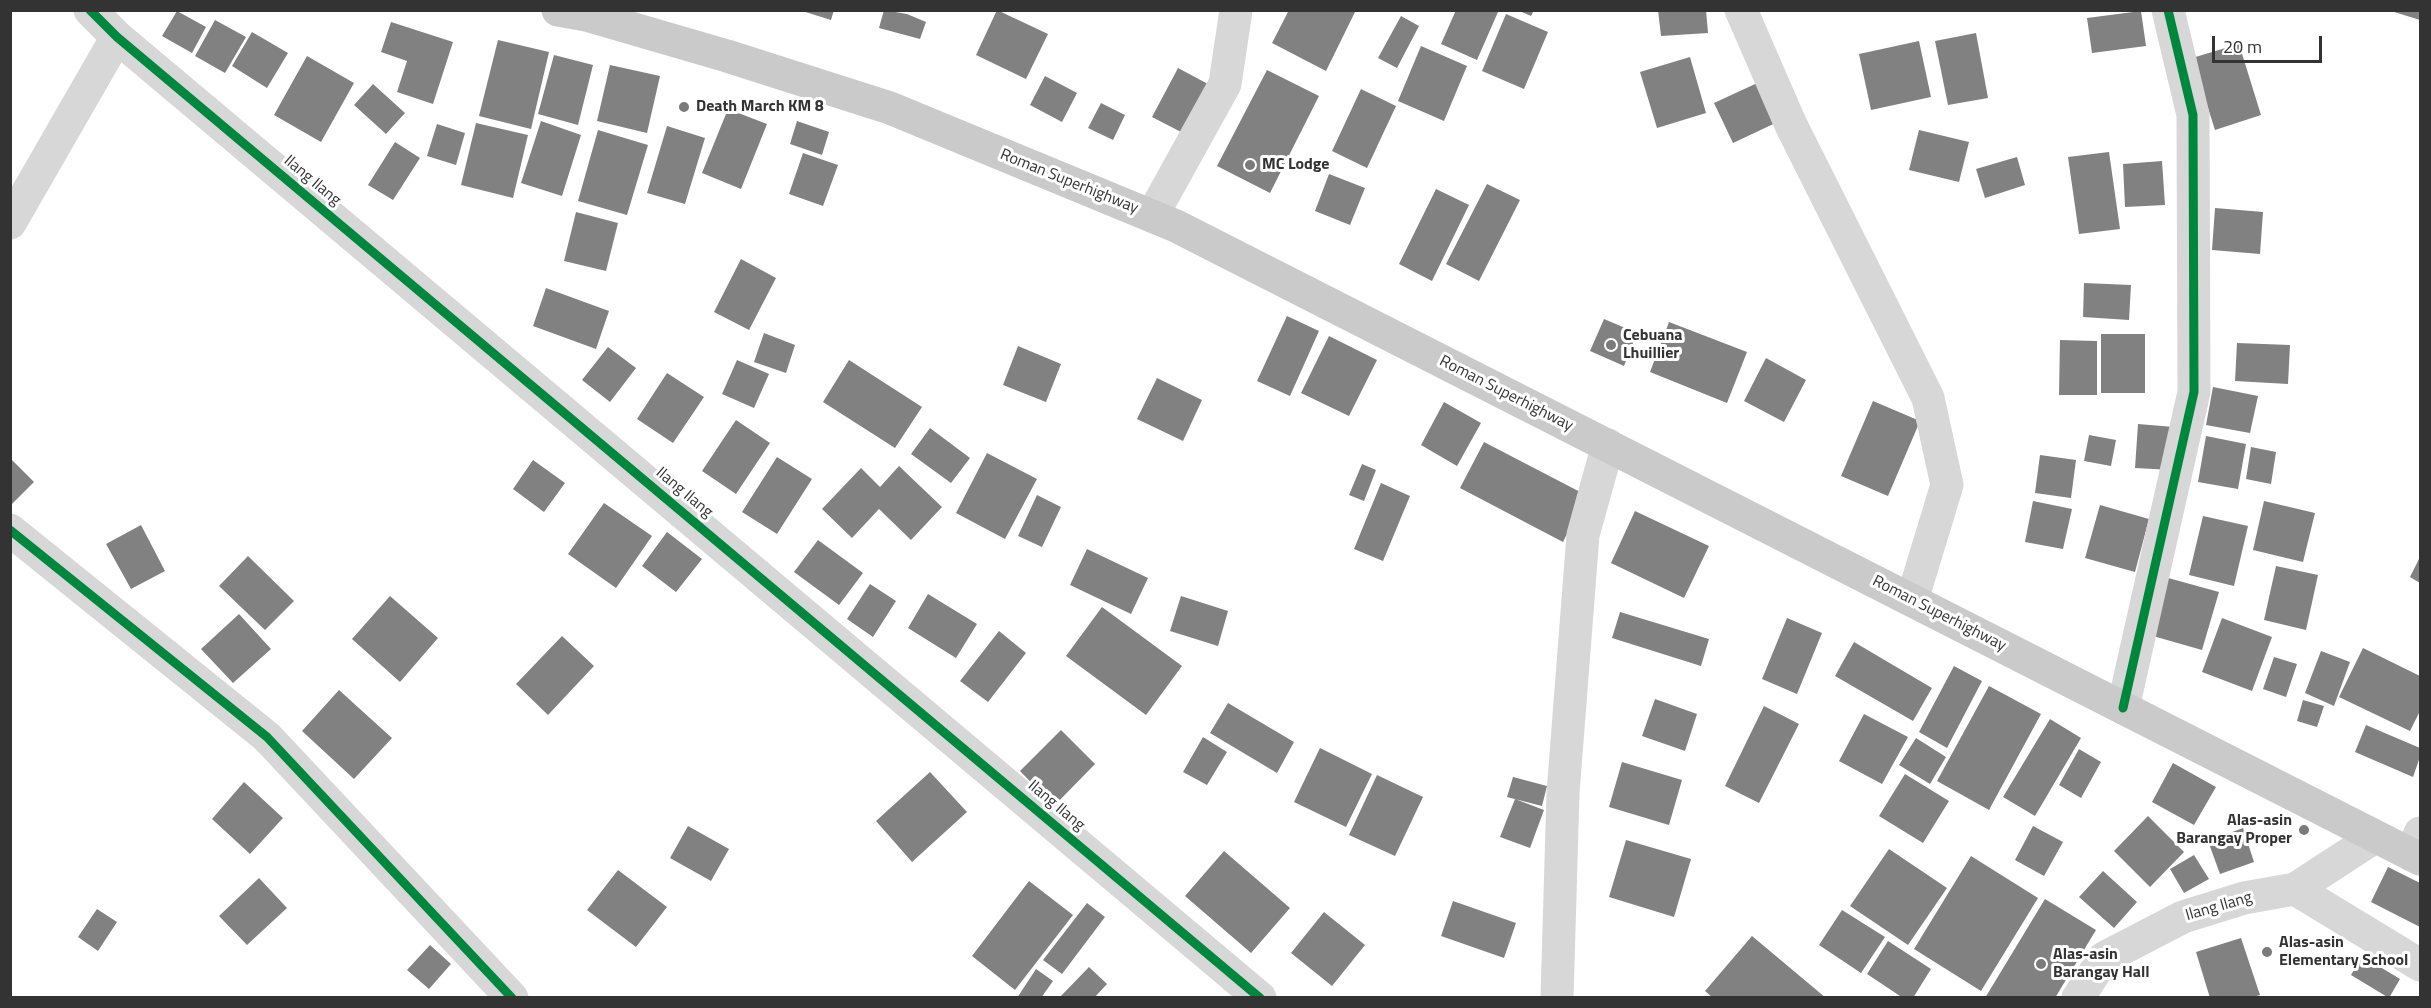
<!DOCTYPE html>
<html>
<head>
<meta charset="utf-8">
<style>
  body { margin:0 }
  #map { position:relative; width:2431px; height:1008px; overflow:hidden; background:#fff; font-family:"Titillium Web",sans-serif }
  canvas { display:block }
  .frame { position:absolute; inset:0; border:12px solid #333; pointer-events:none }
  .scale { position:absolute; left:2212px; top:36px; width:110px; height:27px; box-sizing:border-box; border:3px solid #333; border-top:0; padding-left:8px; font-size:18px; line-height:21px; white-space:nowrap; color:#333; -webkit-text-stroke:4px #fff; paint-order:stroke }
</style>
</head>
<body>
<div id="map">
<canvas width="2431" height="1008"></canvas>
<div class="frame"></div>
<div class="scale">20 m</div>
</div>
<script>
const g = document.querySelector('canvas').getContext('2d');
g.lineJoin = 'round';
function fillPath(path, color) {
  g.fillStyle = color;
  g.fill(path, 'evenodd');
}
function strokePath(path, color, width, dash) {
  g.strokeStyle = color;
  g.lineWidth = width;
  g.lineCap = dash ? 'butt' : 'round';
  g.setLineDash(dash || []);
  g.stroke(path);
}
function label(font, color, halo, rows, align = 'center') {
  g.font = font + ' "Titillium Web",sans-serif';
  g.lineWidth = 6;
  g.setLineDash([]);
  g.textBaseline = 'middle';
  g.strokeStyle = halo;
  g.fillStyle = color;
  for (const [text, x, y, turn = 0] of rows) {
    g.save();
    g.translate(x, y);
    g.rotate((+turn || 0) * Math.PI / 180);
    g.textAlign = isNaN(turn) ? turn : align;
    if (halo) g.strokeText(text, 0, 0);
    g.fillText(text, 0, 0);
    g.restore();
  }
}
fillPath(new Path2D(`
  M799 10H834L831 20Z
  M884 10 907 14 926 22 920 39 879 28Z
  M997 10 1048 34 1026 79 976 55Z
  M1289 10H1356L1326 71 1272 43Z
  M1456 10 1498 12 1477 60 1441 44Z
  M1517 10H1534L1531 16Z
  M1658 10H1706L1708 33 1661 36Z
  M2391 10H2420V20L2391 11Z
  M177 11 206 27 192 53 162 36Z
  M2141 11 2146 46 2092 53 2087 18Z
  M1506 14 1548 32 1524 89 1482 71Z
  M1401 16 1419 26 1397 68 1378 58Z
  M215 20 246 37 225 73 195 56Z
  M391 22 453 42 433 104 397 92 407 61 381 52Z
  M252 32 288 53 267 88 232 66Z
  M1976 33 1988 98 1948 105 1935 41Z
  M498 40 549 52 531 129 479 116Z
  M1919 41 1931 97 1871 110 1859 54Z
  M2239 44 2261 115 2215 130 2192 58Z
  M1421 46 1467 66 1444 121 1398 101Z
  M554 55 593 65 578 125 538 114Z
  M307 56 354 83 321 142 274 115Z
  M1690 57 1706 113 1657 128 1640 72Z
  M610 65 660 76 647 133 597 121Z
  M1178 68 1208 84 1183 133 1152 117Z
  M1267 70 1319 96 1270 193 1217 166Z
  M1045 76 1077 93 1062 122 1030 105Z
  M1766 79 1784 119 1733 143 1714 103Z
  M373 84 405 113 386 134 354 105Z
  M1361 89 1396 106 1367 168 1332 151Z
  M1101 103 1125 115 1113 140 1088 128Z
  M728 109 767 124 741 189 702 173Z
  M541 121 581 135 562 196 521 183Z
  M797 121 829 132 822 155 790 144Z
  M476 123 528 135 513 198 461 185Z
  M437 124 465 133 456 165 427 156Z
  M667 126 705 138 685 204 647 193Z
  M598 130 648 145 627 215 578 201Z
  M1919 130 1969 142 1959 182 1909 170Z
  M395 142 420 158 393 200 368 185Z
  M2109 152 2120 229 2079 234 2068 157Z
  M803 153 838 165 823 206 789 194Z
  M2017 157 2025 185 1985 198 1976 169Z
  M2162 161 2165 205 2125 207 2123 164Z
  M1329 174 1365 188 1350 225 1315 211Z
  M1487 184 1520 200 1479 281 1446 264Z
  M1436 189 1469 205 1432 281 1399 264Z
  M2215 208 2263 212 2260 254 2212 250Z
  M576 212 618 223 606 271 564 261Z
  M741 259 776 278 749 330 714 312Z
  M2084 283 2131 285 2129 320 2083 317Z
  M546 288 609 311 596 349 533 326Z
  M1287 316 1319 331 1290 396 1257 381Z
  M1604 319 1637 333 1624 366 1590 351Z
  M1669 322 1747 352 1727 403 1650 372Z
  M764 333 795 345 786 373 754 362Z
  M2101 334H2145V393H2101Z
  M1329 336 1377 360 1349 416 1301 393Z
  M2060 340 2097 341V395H2059Z
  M2237 343 2290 345 2288 384 2235 381Z
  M1018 346 1061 364 1046 402 1003 385Z
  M608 347 636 368 610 402 582 380Z
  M1766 358 1806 380 1784 422 1744 401Z
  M737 360 769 374 754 408 722 394Z
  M849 360 922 407 895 448 823 402Z
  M667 373 704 397 673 443 637 419Z
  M1157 378 1202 400 1183 441 1137 419Z
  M2213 387 2258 396 2250 433 2206 425Z
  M1873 401 1920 421 1888 496 1841 476Z
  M1444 402 1481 423 1457 466 1421 445Z
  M736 420 770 443 736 494 702 471Z
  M2138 424 2174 427 2172 470 2135 468Z
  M930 428 970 458 951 483 911 454Z
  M2089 435 2116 440 2111 466 2084 461Z
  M2206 436 2246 444 2238 489 2198 482Z
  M1484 442 1586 495 1563 542 1460 488Z
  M2251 447 2276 452 2271 484 2246 479Z
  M987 453 1037 479 1005 539 956 513Z
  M2040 455 2076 460 2071 498 2035 493Z
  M777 457 812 479 777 534 742 512Z
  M10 458 34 482 10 506Z
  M533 460 565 483 544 512 513 489Z
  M1362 464 1376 470 1364 501 1349 495Z
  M899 466 942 507 911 540 879 509 852 538 822 509 861 468 880 487Z
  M1381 483 1410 496 1383 561 1354 549Z
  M1037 495 1061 507 1042 547 1018 536Z
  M2033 501 2072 509 2063 549 2025 542Z
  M2264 501 2315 513 2303 562 2253 550Z
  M604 503 652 536 616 588 568 554Z
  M2100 505 2149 519 2135 572 2085 558Z
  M1635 511 1709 546 1684 598 1611 563Z
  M2203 516 2248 526 2234 586 2189 575Z
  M141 525 165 571 131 589 106 544Z
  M667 532 702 559 676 592 642 566Z
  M818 540 863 573 839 605 794 572Z
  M1087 549 1148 578 1131 614 1070 585Z
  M248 556 294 601 265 630 219 586Z
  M2420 557V583L2410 577Z
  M2276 566 2318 575 2306 630 2264 620Z
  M2161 576 2219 592 2202 650 2146 634Z
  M870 584 896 601 873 637 847 619Z
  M928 594 977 624 956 658 908 628Z
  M390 596 438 638 400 682 352 639Z
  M1181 596 1228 611 1218 646 1170 631Z
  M1102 607 1182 666 1146 715 1066 656Z
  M1620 612 1709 639 1701 666 1612 638Z
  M239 614 271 649 233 683 201 649Z
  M1787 618 1822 633 1797 694 1762 679Z
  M2222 618 2272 637 2252 691 2202 672Z
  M999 631 1026 653 988 702 960 681Z
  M562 636 594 666 548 715 516 684Z
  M1854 642 1932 688 1913 721 1835 676Z
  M2363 648 2420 676V711L2410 731 2339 697Z
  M2321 651 2350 662 2334 706 2305 693Z
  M2274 657 2297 664 2286 697 2263 689Z
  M1954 666 1982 681 1947 748 1919 732Z
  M1989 686 2041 714 1989 810 1937 781Z
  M339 690 392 738 354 779 302 731Z
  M1655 699 1697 714 1685 751 1642 736Z
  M2303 700 2324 706 2317 727 2297 721Z
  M1228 703 1294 742 1277 773 1210 733Z
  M1764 706 1799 724 1759 803 1725 786Z
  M1864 714 1908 737 1882 784 1839 761Z
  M2050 719 2081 738 2035 816 2003 797Z
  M2366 725 2420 748V757L2413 777 2355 752Z
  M1061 730 1095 764 1054 806 1020 771Z
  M1203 737 1227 752 1207 785 1183 772Z
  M1916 738 1946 757 1930 784 1899 765Z
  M1320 748 1372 774 1346 827 1294 802Z
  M2079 749 2101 762 2081 798 2059 785Z
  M1622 762 1682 780 1669 825 1609 807Z
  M2173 763 2216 787 2194 825 2152 802Z
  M930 772 967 812 912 862 876 821Z
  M1905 774 1949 801 1923 843 1879 816Z
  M1377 775 1423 797 1395 856 1349 835Z
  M1513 777 1547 786 1542 806 1507 797Z
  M244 782 283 818 250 854 212 819Z
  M1515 799 1544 810 1530 848 1500 837Z
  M2148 816 2184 852 2150 887 2114 851Z
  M688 826 729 849 711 881 670 858Z
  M2033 826 2063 842 2044 876 2015 860Z
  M2243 828 2254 862 2220 874 2208 841Z
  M1626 840 1691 859 1674 917 1609 897Z
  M1889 849 1947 888 1908 945 1850 906Z
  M1224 851 1290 908 1251 953 1185 896Z
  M2194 855 2209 879 2184 893 2170 869Z
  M1971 856 2038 898 1981 991 1914 949Z
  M2388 867 2420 883V927L2371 902Z
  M618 870 667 907 636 947 587 910Z
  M2103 871 2137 902 2114 928 2079 897Z
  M259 878 287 908 247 945 219 916Z
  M1029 881 1073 915 1015 990 972 956Z
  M2045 899 2096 930 2055 998H1985Z
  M1453 901 1516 923 1504 958 1441 936Z
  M1087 903 1105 917 1062 974 1043 960Z
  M97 909 117 922 98 951 78 937Z
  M1842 910 1885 937 1861 973 1819 945Z
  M1324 912 1365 945 1332 986 1291 953Z
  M1752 936 1826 998H1713L1705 991Z
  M2241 938 2260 995 2250 998H2210L2196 952Z
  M1888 941 1931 969 1913 998H1903L1867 974Z
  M430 945 451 964 429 989 407 970Z
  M2362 956 2400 979 2389 998 2351 975Z
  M1089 967 1107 984 1094 998H1059Z
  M1036 969 1053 981 1041 998H1017Z`), '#818181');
strokePath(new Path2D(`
  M90 10 117 37 1260 998
  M1741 10 1791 125 1928 398 1947 485 1912 600
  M1152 216 1225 84 1236 10
  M10 223 117 37
  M10 530 267 737 512 998
  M2123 708 2194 392 2193 115 2168 10
  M2412 855 2420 833
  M2295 889 2420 965
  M1557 998 1563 793 1583 535 1608 445
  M2078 998 2104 958 2183 917 2244 898 2295 889 2375 837`), '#d7d7d7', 33);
strokePath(new Path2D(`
  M558 10 586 15 727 56 890 108 1176 226 2420 859`), '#cacaca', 33);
strokePath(new Path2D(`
  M90 10 117 37 1260 998
  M10 530 267 737 512 998
  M2123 708 2194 392 2193 115 2168 10`), '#00873e', 9);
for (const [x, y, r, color] of [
  [684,107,6,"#7a7a7a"],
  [1250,165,6,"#7a7a7a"],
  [1611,345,6,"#7a7a7a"],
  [2304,830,6,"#7a7a7a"],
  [2267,952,6,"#7a7a7a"],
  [2041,964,6,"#7a7a7a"]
]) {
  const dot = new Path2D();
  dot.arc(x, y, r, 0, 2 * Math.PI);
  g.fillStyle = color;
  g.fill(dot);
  strokePath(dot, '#fff', 2);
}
label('bold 16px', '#333', '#fff', [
  ["Death March KM 8",696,107],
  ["MC Lodge",1262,165],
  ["Cebuana",1623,336],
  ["Lhuillier",1623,354],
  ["Alas-asin",2292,821,"right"],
  ["Barangay Proper",2292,839,"right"],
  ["Alas-asin",2279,943],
  ["Elementary School",2279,961],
  ["Alas-asin",2053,955],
  ["Barangay Hall",2053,973]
], 'left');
label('16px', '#333', '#fff', [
  ["Ilang Ilang",312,181,40],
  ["Roman Superhighway",1069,182,22],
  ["Roman Superhighway",1506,394,27],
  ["Ilang Ilang",684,493,40],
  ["Roman Superhighway",1939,614,27],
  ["Ilang Ilang",1056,806,40],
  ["Ilang Ilang",2219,907,-16]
]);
</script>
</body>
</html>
